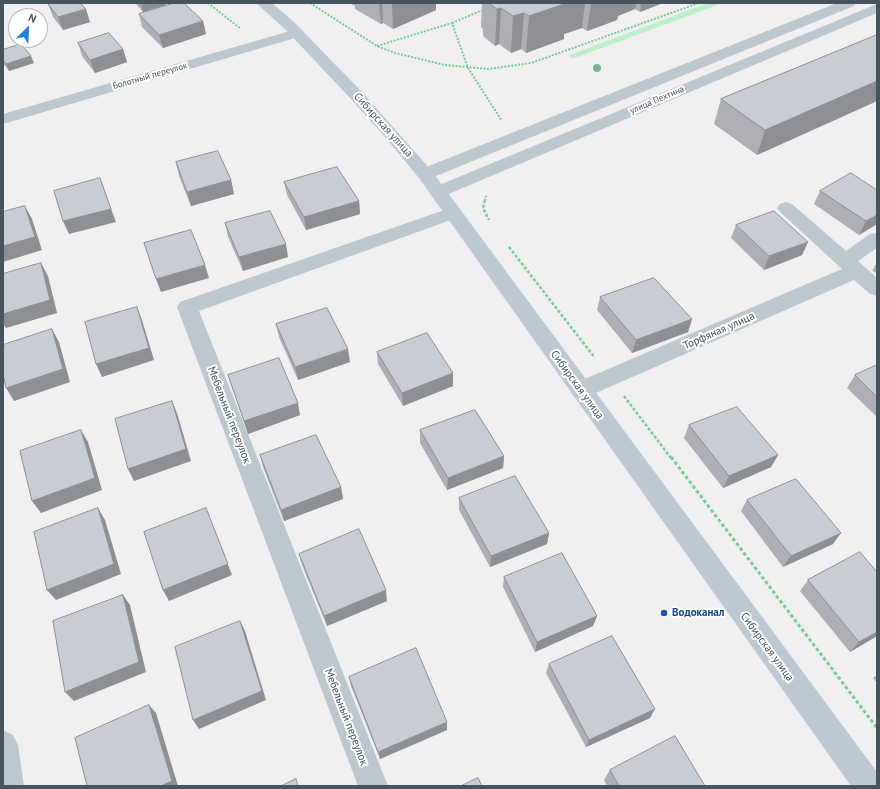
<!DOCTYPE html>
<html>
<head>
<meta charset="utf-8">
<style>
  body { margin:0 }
  #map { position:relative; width:880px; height:789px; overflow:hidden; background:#f1efef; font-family:"PT Sans",sans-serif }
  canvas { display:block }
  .frame { position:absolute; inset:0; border:4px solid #46545d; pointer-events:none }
  .north { position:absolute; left:8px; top:8px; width:40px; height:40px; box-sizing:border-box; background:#fff; border:1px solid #b5bbbe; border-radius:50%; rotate:24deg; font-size:11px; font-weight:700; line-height:16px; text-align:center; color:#46545d }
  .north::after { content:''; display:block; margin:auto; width:14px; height:18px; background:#1685e4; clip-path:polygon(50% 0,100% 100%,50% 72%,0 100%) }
</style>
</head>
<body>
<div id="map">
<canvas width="880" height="789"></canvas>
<div class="frame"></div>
<div class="north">N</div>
</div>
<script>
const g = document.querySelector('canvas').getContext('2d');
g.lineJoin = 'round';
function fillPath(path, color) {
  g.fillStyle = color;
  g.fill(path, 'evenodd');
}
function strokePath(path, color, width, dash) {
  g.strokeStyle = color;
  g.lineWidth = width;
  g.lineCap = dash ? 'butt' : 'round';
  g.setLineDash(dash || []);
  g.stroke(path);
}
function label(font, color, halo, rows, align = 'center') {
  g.font = font + ' "PT Sans",sans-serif';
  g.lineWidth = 4;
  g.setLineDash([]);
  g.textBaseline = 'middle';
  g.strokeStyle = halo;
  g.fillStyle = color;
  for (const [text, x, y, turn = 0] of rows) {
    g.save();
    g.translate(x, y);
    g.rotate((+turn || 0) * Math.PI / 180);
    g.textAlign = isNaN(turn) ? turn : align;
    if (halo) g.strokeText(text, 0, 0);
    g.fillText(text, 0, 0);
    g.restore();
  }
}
fillPath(new Path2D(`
  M708 3H723L580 56 574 58 570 57V55Z`), '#bcf0cb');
strokePath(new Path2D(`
  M208 3 241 29
  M310 3 377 46 395 53 445 65 488 69 531 63 699 3
  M452 23 483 10
  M377 46 452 23 468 68 502 121
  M485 201 486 195`), '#74ce99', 2, [2, 1.5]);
strokePath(new Path2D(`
  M485 200 483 208 489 220
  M509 247 595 358
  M624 396 671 458`), '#74ce99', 2.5, [3, 2]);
strokePath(new Path2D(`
  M671 457 877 728`), '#74ce99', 3, [3.5, 2.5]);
fillPath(new Path2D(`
  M297 29 302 30 304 33 302 36 3 124V114Z
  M786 202 792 204 846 251 870 234 877 233V248L858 261 877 278V296L870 294 854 280 589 396 581 399 573 396 570 390 573 384 842 269 780 212 777 208 780 204Z
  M453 207 459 209 462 213 459 217 199 311 388 786H358L177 307 180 302Z
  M3 730 13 735 18 745 24 786H3Z`), '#bcc8ce');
fillPath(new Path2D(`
  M837 3H856L854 6 431 178 425 180 419 178 416 174 419 170Z
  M877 4V13L444 196 438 198 432 196 429 192 432 188Z`), '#bcc8ce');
fillPath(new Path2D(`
  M256 3H272L295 23 361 91 431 170 877 772V786H851L419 178 385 137 350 98 285 29Z`), '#bcc9d3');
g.fillStyle = '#78b28f';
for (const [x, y] of [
  [597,68]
]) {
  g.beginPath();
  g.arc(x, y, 4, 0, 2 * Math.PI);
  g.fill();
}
fillPath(new Path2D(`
  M135 3H165L166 5 143 12Z
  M349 3H436V10L393 29 383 23 381 24 355 9V6Z
  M482 3H663L640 12 635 9 618 16 617 20 587 31 582 28 564 34V39L526 53 521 49 511 53 499 44 495 46 483 36V29L481 27Z
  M48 4 90 22 63 30 53 17Z
  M139 14 203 21 206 34 163 48 142 27Z
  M877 35V101L757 155 714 124 721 99Z
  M78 43 123 49 127 62 95 73 82 56Z
  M3 50 34 63 9 71 3 63Z
  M176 163 231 180 234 194 191 206 179 176Z
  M284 182 359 201 360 214 306 230 287 195Z
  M877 190V224L859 235 814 204 820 191Z
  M225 223 288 257 243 271 228 237Z
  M736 225 808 242 802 255 764 270 731 238Z
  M877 262V273L872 271Z
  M600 297 692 319 688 332 632 353 597 310Z
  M276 324 350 362 298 380 279 337Z
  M377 352 453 386 403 406 378 364Z
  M877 365V417L847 388 855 375Z
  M228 375 300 415 248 434Z
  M689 425 778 455 771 467 723 488 684 438Z
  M420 430 504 456 503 468 447 490 420 443Z
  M260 455 341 487 343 499 284 521 263 467Z
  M459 498 549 533 547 544 490 567 459 510Z
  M747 500 833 544 783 567 741 511Z
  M299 554 387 601 327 626 302 565Z
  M504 577 597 616 593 626 535 652 503 587Z
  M808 580 877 636 850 652 800 591Z
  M549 664 650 718 586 747 546 673Z
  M877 675V683L873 678Z
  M349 677 447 730 380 759 351 686Z
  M610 770 705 786H607L604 780Z`), '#adafb5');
fillPath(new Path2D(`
  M149 3H165L166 5 143 12 141 5Z
  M379 3H382L383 23 381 24Z
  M392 3H436V10L393 29Z
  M563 3H585L582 28 564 34V39L526 53 529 16Z
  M591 3H637L635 9 618 16 617 20 587 31Z
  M641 3H663L640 12Z
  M501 8 499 44 495 46 497 9Z
  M86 9 90 22 63 30 58 17Z
  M524 13 521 49 511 53 513 16Z
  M203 21 206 34 163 48 159 35Z
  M123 49 127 62 95 73 90 60Z
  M31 56 34 63 9 71 6 64Z
  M877 81V101L757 155 765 130Z
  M100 178 116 222 69 234 63 221Z
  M231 180 234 194 191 206 187 192Z
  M359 201 360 214 306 230 304 217Z
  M25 206 32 219 42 250 3 262V246Z
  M877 215V224L859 235 866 221Z
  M808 242 802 255 764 270 769 256Z
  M286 244 288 257 243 271 239 257Z
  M41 263 48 276 57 313 6 328 3 324V314Z
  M205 265 209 278 161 292 156 279Z
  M137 307 142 320 154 360 102 377 96 364Z
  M692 319 688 332 632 353 636 340Z
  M52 329 59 342 70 382 14 401 6 388Z
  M348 349 350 362 298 380 295 367Z
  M453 373V386L403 406 402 393Z
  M172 401 177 413 191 461 134 481 128 469Z
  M298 403 300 415 248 434 244 421Z
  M81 430 88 442 102 490 41 513 32 501Z
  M778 455 771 467 723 488 729 476Z
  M504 456 503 468 447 490 448 478Z
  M341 487 343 499 284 521 281 510Z
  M98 508 105 520 121 574 56 600 47 590Z
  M206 508 232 575 169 601 163 590Z
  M549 533 547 544 490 567 491 556Z
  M841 533 833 544 783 567 791 556Z
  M386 590 387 601 327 626 324 616Z
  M123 595 130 605 146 672 74 701 65 692Z
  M597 616 593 626 535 652 537 642Z
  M240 621 245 631 266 700 199 729 193 720Z
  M877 632V636L850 652 859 642Z
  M149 705 156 713 178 786H161Z
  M655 709 650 718 586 747 589 740Z
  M447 722V730L380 759 378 752Z`), '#8d8f93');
const building = new Path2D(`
  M51 3H80L86 9 58 17 48 4Z
  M139 3H149L141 5Z
  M174 3H184L203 21 159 35 139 14Z
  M489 3H567L529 16 524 13 513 16 501 8 497 9Z
  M109 33 123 49 90 60 78 43Z
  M877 35V81L765 130 721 99Z
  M21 44 31 56 6 64 3 60V50Z
  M218 151 231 180 187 192 176 162Z
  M337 167 359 201 304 217 284 182Z
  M851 173 877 190V215L866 221 820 191Z
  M100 178 111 209 63 221 54 191Z
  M25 206 35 237 3 246V212Z
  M270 211 286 244 239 257 225 223Z
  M774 211 808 242 769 256 736 225Z
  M191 230 205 265 156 279 144 243Z
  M41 263 50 300 3 314V274Z
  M654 278 692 319 636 340 600 297Z
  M137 307 149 348 96 364 85 322Z
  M327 308 348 349 295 367 276 324Z
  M52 329 63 369 6 388 3 374V345Z
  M427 333 453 373 402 393 377 352Z
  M279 358 298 403 244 421 228 375Z
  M877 365V397L855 375Z
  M172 401 186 449 128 469 115 419Z
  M737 407 778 455 729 476 689 425Z
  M475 410 504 456 448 478 420 430Z
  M81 430 95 478 32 501 20 451Z
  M316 435 341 487 281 510 260 455Z
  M515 476 549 533 491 556 459 498Z
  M796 479 841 533 791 556 747 500Z
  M98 508 114 564 47 590 34 532Z
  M206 508 228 564 163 590 144 532Z
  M359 529 386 590 324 616 299 554Z
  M860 552 877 572V632L859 642 808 580Z
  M562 553 597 616 537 642 504 577Z
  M123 595 139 662 65 692 53 621Z
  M240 621 262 691 193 720 175 647Z
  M612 636 655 709 589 740 549 664Z
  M416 648 447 722 378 752 349 677Z
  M149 705 172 781 161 786H87L75 738Z
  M675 736 705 786H619L610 770Z
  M478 778 482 786H461Z
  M296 779 298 786H281Z`);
fillPath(building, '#c9ccd2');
strokePath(building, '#8d8f93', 1);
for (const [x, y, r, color] of [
  [664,613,4,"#1a4fb4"]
]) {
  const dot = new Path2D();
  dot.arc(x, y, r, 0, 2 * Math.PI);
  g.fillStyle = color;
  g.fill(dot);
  strokePath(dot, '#fff', 1.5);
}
label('9px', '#46545d', '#fff', [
  ["Болотный переулок",150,76,-16],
  ["улица Пехтина",657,100,-23]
]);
label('11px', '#46545d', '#fff', [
  ["Сибирская улица",383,125,48],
  ["Торфяная улица",719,331,-24],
  ["Сибирская улица",577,385,54],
  ["Мебельный переулок",229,415,69],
  ["Сибирская улица",767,647,54],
  ["Мебельный переулок",346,717,69]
]);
label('bold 11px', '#164399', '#fff', [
  ["Водоканал",672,613]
], 'left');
</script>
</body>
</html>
